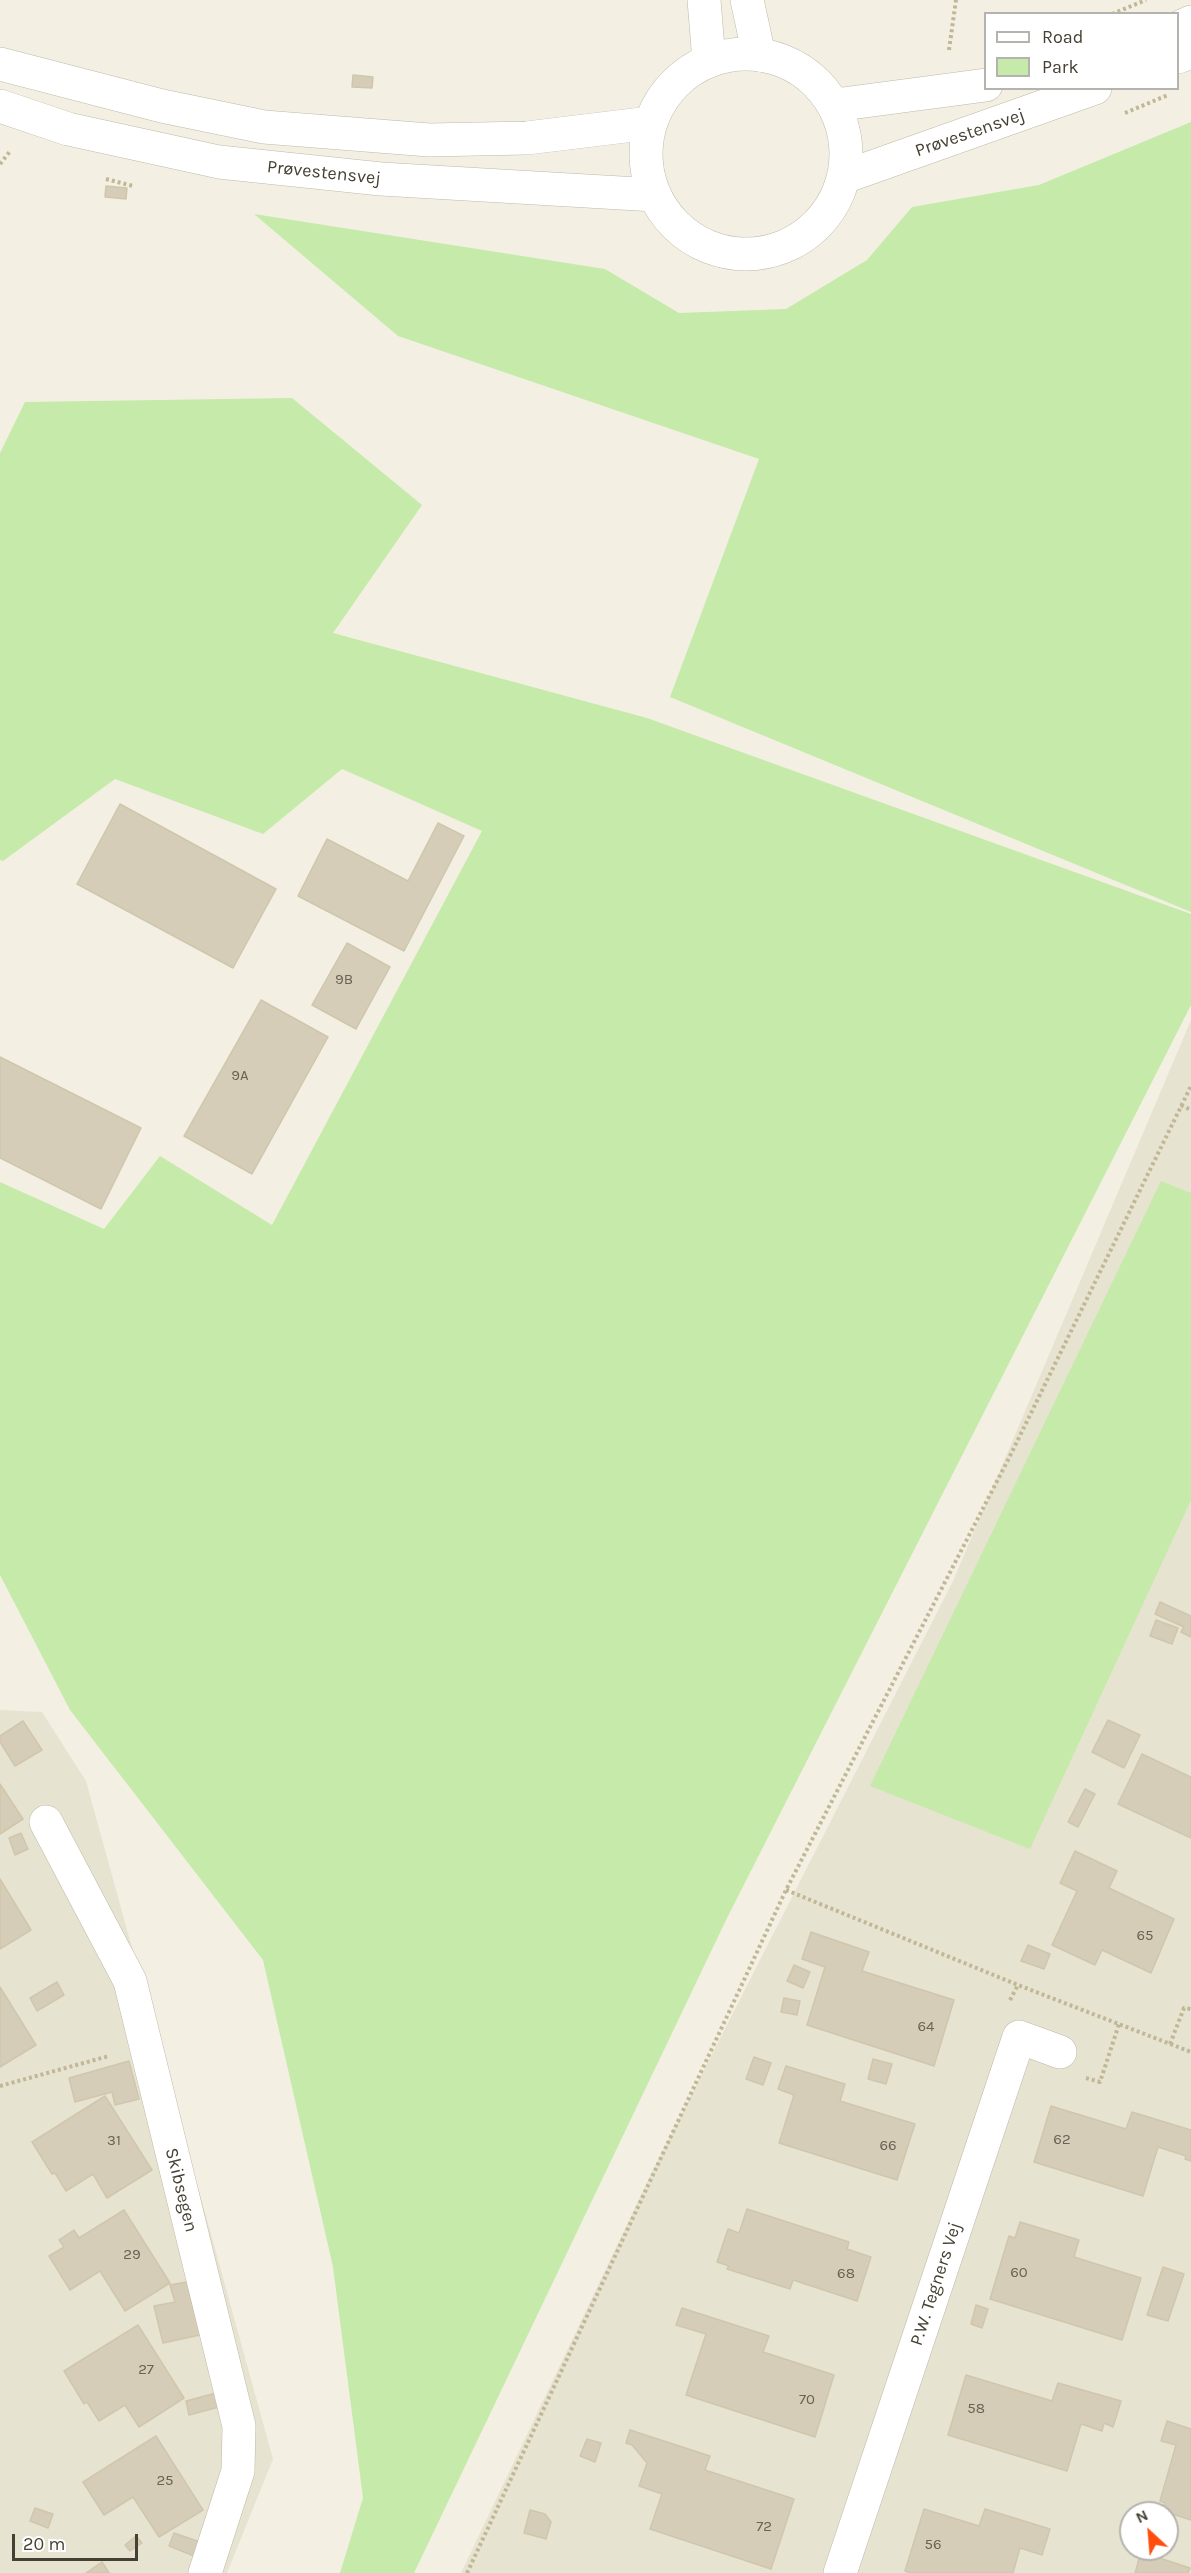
<!DOCTYPE html>
<html>
<head>
<meta charset="utf-8">
<style>
  body { margin:0 }
  #map { position:relative; width:1191px; height:2573px; overflow:hidden; background:#f3f0e3; font-family:Karla,sans-serif }
  canvas { display:block }
  .legend { position:absolute; left:984px; top:12px; width:195px; height:78px; box-sizing:border-box; background:#fff; border:2px solid #b5b3ad; margin:0; padding:8px 10px; list-style:none; font-size:18px; color:#454033 }
  .legend li { display:flex; align-items:center; gap:12px; height:30px }
  .legend b { width:30px; border:2px solid #b5b3ad }
  .north { position:absolute; left:1119px; top:2501px; width:60px; height:60px; box-sizing:border-box; background:#fff; border:2px solid #b5b3ad; border-radius:50%; rotate:334deg; font-size:16px; font-weight:700; line-height:24px; text-align:center; color:#454033 }
  .north::after { content:''; display:block; margin:auto; width:21px; height:27px; background:#ff4e0e; clip-path:polygon(50% 0,100% 100%,50% 72%,0 100%) }
  .scale { position:absolute; left:12px; top:2534px; width:126px; height:27px; box-sizing:border-box; border:3px solid #454033; border-top:0; padding-left:8px; font-size:18px; line-height:21px; white-space:nowrap; color:#454033; -webkit-text-stroke:4px #fff; paint-order:stroke }
</style>
</head>
<body>
<div id="map">
<canvas width="1191" height="2573"></canvas>
<ul class="legend">
<li><b style="height:8px;background:#fff"></b>Road</li>
<li><b style="height:16px;background:#c5eaa9"></b>Park</li>
</ul>
<div class="north">N</div>
<div class="scale">20 m</div>
</div>
<script>
const g = document.querySelector('canvas').getContext('2d');
g.lineJoin = 'round';
function fillPath(path, color) {
  g.fillStyle = color;
  g.fill(path, 'evenodd');
}
function strokePath(path, color, width, dash) {
  g.strokeStyle = color;
  g.lineWidth = width;
  g.lineCap = dash ? 'butt' : 'round';
  g.setLineDash(dash || []);
  g.stroke(path);
}
function label(font, color, halo, rows, align = 'center') {
  g.font = font + ' Karla,sans-serif';
  g.lineWidth = 5;
  g.setLineDash([]);
  g.textBaseline = 'middle';
  g.strokeStyle = halo;
  g.fillStyle = color;
  for (const [text, x, y, turn = 0] of rows) {
    g.save();
    g.translate(x, y);
    g.rotate((+turn || 0) * Math.PI / 180);
    g.textAlign = isNaN(turn) ? turn : align;
    if (halo) g.strokeText(text, 0, 0);
    g.fillText(text, 0, 0);
    g.restore();
  }
}
fillPath(new Path2D(`
  M1191 1020V2573H461L652 2172 953 1581ZM1131 2513H1167V2549H1131Z
  M0 1710 42 1712 86 1781 273 2459 227 2573H0Z`), '#e7e3d1');
fillPath(new Path2D(`
  M1191 122V912L670 697 759 459 398 336 254 214 605 269 679 313 786 309 867 260 912 207 1039 185Z
  M292 398 422 505 333 633 647 718 1191 914V1005L727 1918 414 2573H340L363 2498 333 2267 263 1960 70 1710 0 1575V1182L104 1229 160 1156 272 1225 482 831 342 769 263 834 115 779 3 861 0 860V453L25 402Z
  M1161 1181 1191 1193V1500L1030 1849 870 1786Z`), '#c5eaa9');
const building = new Path2D(`
  M353 75 373 77 372 88 352 87Z
  M106 186 127 188 126 199 105 197Z
  M120 804 276 889 233 968 77 884Z
  M438 823 464 836 404 951 298 896 327 839 408 881Z
  M347 943 390 967 356 1029 312 1005Z
  M261 1000 328 1037 252 1174 184 1136Z
  M0 1057 141 1128 101 1209 0 1158Z
  M1160 1602 1191 1616V1637L1181 1632 1184 1627 1155 1614Z
  M1156 1620 1178 1628 1172 1644 1150 1636Z
  M1108 1720 1140 1735 1124 1768 1092 1752Z
  M23 1721 42 1750 15 1766 0 1742V1736Z
  M1142 1754 1191 1777V1838L1118 1804Z
  M0 1784 23 1819 0 1834Z
  M1085 1789 1095 1794 1078 1827 1068 1822Z
  M21 1833 28 1849 15 1855 9 1838Z
  M1075 1851 1117 1871 1109 1888 1174 1919 1151 1973 1102 1950 1095 1965 1052 1945 1077 1891 1060 1883Z
  M0 1879 31 1930 0 1949Z
  M811 1932 869 1952 862 1971 954 2000 934 2066 807 2025 825 1967 802 1959Z
  M1028 1945 1050 1954 1044 1969 1021 1961Z
  M794 1965 810 1972 803 1988 787 1981Z
  M57 1982 64 1995 37 2011 30 1998Z
  M0 1987 36 2045 0 2067Z
  M784 1998 800 2001 797 2015 781 2012Z
  M754 2057 771 2063 763 2085 746 2079Z
  M873 2059 892 2064 886 2084 868 2079Z
  M129 2061 139 2099 115 2105 112 2092 75 2102 69 2078Z
  M786 2066 845 2084 840 2101 915 2124 897 2180 779 2143 794 2095 778 2089Z
  M105 2096 152 2170 107 2198 93 2174 66 2191 55 2173 52 2174 32 2142Z
  M1051 2106 1126 2129 1132 2112 1191 2130V2161L1185 2159 1186 2156 1158 2147 1143 2196 1034 2162Z
  M747 2209 849 2242 847 2249 871 2257 857 2301 793 2280 790 2289 727 2269 729 2266 717 2262 728 2229 739 2233Z
  M124 2210 170 2283 125 2311 100 2271 70 2290 49 2256 64 2247 59 2240 74 2230 79 2238Z
  M1020 2222 1079 2240 1074 2257 1141 2278 1122 2340 990 2299 1009 2236 1015 2238Z
  M1163 2267 1184 2274 1168 2321 1147 2315Z
  M187 2282 200 2335 163 2343 154 2306 175 2302 170 2285Z
  M976 2305 988 2309 982 2328 971 2324Z
  M682 2308 769 2336 763 2352 834 2375 815 2437 686 2395 706 2334 676 2325Z
  M138 2325 184 2398 139 2427 125 2405 99 2421 87 2402 84 2404 64 2371Z
  M966 2375 1052 2401 1058 2383 1121 2401 1113 2427 1104 2423 1102 2431 1081 2424 1067 2471 948 2435Z
  M216 2393 219 2407 189 2415 186 2401Z
  M1167 2421 1191 2429V2520L1163 2511 1165 2503 1160 2501 1176 2445 1161 2441Z
  M630 2430 710 2456 705 2470 794 2499 771 2569 650 2529 662 2494 639 2486 647 2463 632 2445 626 2443Z
  M156 2436 203 2510 159 2537 133 2497 104 2515 83 2482Z
  M587 2439 601 2443 595 2462 580 2456Z
  M35 2508 53 2514 48 2528 30 2521Z
  M924 2509 979 2526 985 2509 1050 2529 1042 2555 1020 2548 1013 2573H911L905 2571Z
  M530 2510 545 2514 551 2522 546 2539 524 2533Z
  M174 2533 200 2542 194 2556 169 2546Z
  M136 2536 142 2543 130 2551 125 2545Z
  M1141 2552 1190 2568 1188 2573H1135Z
  M102 2562 109 2573H86Z`);
fillPath(building, '#d5cdb8');
strokePath(building, '#d0c6ab', 1.5);
const minor = new Path2D(`
  M704 0 709 61
  M747 0 759 55
  M46 1822 130 1981 239 2426 238 2471 205 2573
  M840 2573 1019 2037 1060 2052`);
const tertiary = new Path2D(`
  M1178 28 1191 22
  M646 154a100 100 0 1 1 200 0a100 100 0 1 1-200 0Z
  M1178 57 1191 52
  M0 64 162 106 264 127 429 140 527 138 650 123
  M835 105 986 85
  M0 106 68 129 219 162 381 179 655 195
  M844 177 1095 88`);
strokePath(minor, '#bfb9a6', 34);
strokePath(tertiary, '#bfb9a6', 34);
strokePath(new Path2D(`
  M1112 14 1146 0
  M949 50 956 0
  M1125 113 1168 95
  M0 164 11 150
  M106 179 133 186
  M1181 1105 1191 1110
  M786 1890 1018 1985 1191 2052
  M1010 2000 1018 1985
  M1170 2044 1184 2008 1191 2009
  M1086 2078 1100 2082 1119 2024
  M0 2086 109 2056
  M467 2573 786 1890 1009 1458 1191 1086`), '#c1b796', 4, [3, 3]);
strokePath(minor, '#fff', 33);
strokePath(tertiary, '#fff', 33);
label('15px', '#696354', null, [
  ["9B",344,980],
  ["9A",240,1076],
  ["65",1145,1936],
  ["64",926,2027],
  ["62",1062,2140],
  ["31",114,2141],
  ["66",888,2146],
  ["29",132,2255],
  ["60",1019,2273],
  ["68",846,2274],
  ["27",146,2370],
  ["70",807,2400],
  ["58",976,2409],
  ["25",165,2481],
  ["72",764,2527],
  ["56",933,2545]
]);
label('18px', '#454033', '#fff', [
  ["Prøvestensvej",970,133,-19],
  ["Prøvestensvej",324,173,6],
  ["Skibsegen",181,2190,76],
  ["P.W. Tegners Vej",936,2284,-72]
]);
</script>
</body>
</html>
